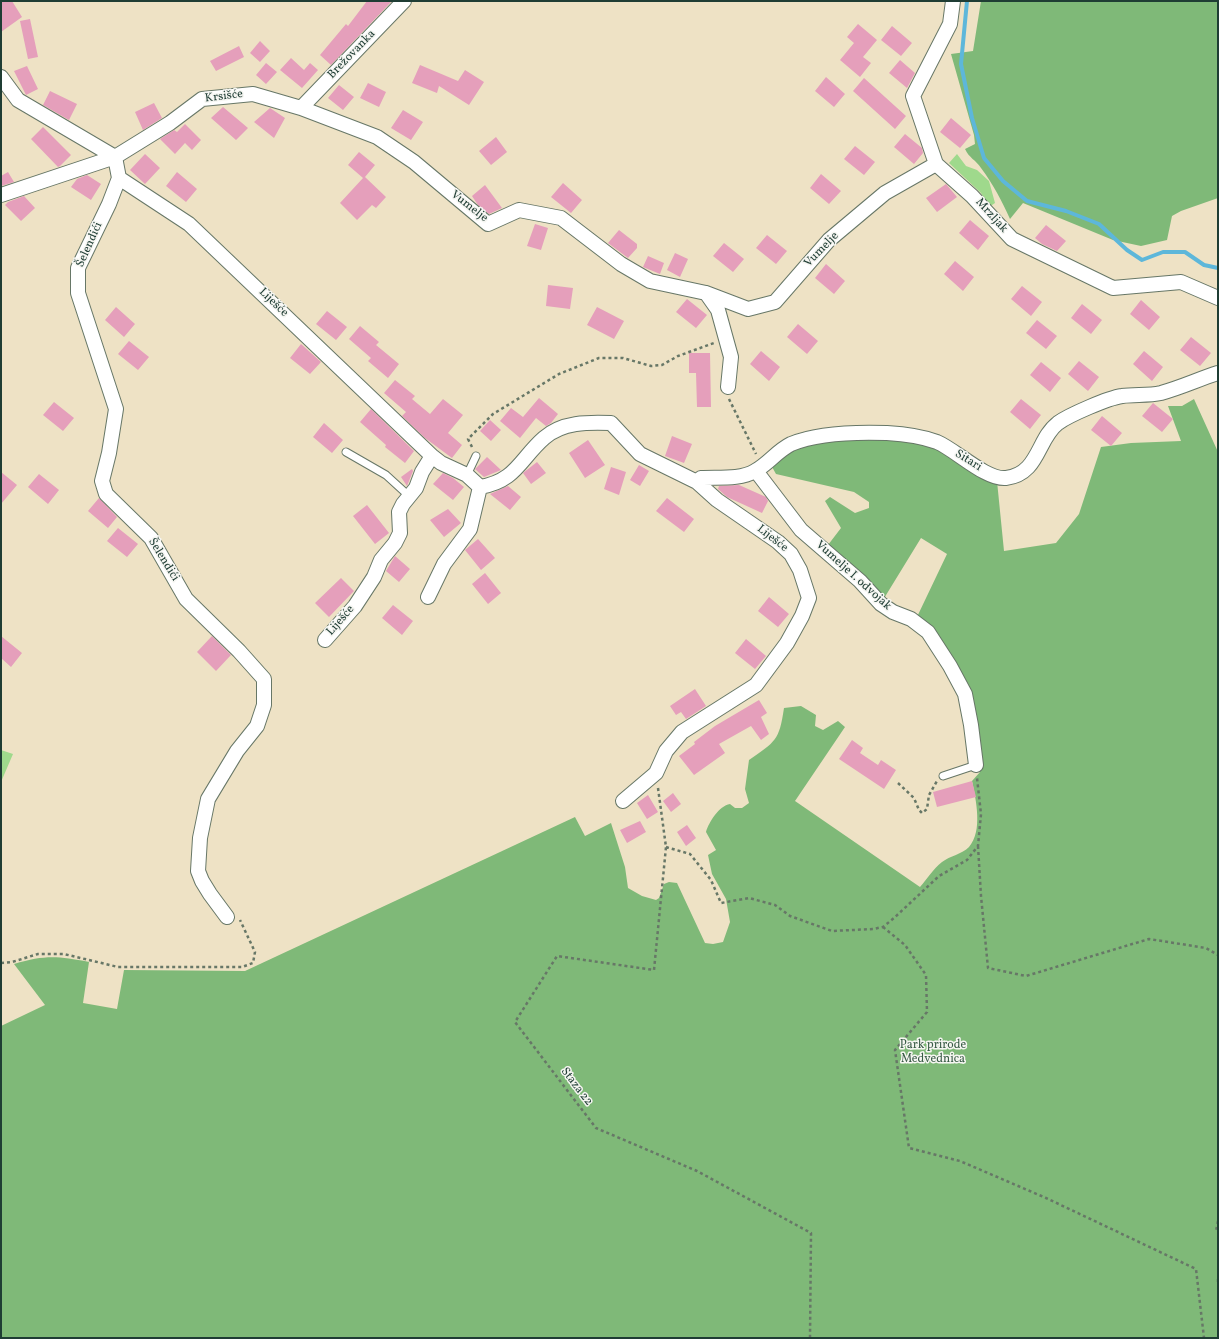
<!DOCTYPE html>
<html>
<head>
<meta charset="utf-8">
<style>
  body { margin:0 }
  #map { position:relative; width:1219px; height:1339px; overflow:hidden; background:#eee2c5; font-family:Vollkorn,serif }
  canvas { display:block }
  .frame { position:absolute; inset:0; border:2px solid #1f3d34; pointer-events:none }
</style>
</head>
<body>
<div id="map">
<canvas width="1219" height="1339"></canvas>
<div class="frame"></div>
</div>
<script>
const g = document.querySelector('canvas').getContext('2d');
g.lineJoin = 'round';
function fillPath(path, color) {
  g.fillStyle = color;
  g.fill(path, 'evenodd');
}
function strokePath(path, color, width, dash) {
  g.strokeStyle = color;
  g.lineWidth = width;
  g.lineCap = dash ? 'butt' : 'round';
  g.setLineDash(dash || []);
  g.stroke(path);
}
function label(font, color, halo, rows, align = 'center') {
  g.font = font + ' Vollkorn,serif';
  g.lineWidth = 3;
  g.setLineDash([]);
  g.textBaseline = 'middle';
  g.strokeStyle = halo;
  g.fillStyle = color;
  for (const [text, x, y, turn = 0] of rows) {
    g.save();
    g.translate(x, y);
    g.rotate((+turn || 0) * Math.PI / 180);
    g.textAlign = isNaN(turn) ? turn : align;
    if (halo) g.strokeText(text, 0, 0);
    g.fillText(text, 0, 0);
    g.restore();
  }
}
fillPath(new Path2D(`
  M957 154 966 166 977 170 989 181 995 203 989 207 981 193 949 163Z
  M1 750 13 754 1 782Z`), '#9fd98c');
fillPath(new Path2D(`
  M981 1H1218V198L1181 211 1172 216 1167 240 1141 246 1113 240 1023 203 1010 219C1002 201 993 184 981 168 976 160 969 158 965 149L975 144 974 135 951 54 973 51Z
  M1194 399 1218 452V1338H1V1026L45 1005 14 964C45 955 57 956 89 962L83 1003 117 1009 124 970 245 971 575 817 585 836 611 823 625 867 628 888 642 896 656 900 659 898 664 884 669 882 677 883 705 943 713 944 723 942 730 922 726 899 712 874 708 855 716 850 706 832C709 822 719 806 730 804L735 808H742L749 803 745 789 749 760C776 741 779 741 784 708L801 706 816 715 815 726 823 730 838 721 845 727 795 801 920 887C927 879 933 869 942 862 950 856 962 854 969 847 983 831 976 800 972 781L980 772 970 706 969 685 948 654 916 619 947 554 921 538 883 600 828 545 841 528 825 501 830 497 855 513 869 508V502L854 492 776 474 771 465 775 458 806 444 861 438 919 440 997 481 1004 551 1056 543 1079 514 1101 447 1131 443 1181 441 1168 406H1182Z`), '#7fb978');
strokePath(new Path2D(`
  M967 1 961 64 972 118 984 158 1003 181 1027 201 1066 211 1099 224 1127 250 1142 260 1163 252H1185L1204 265 1218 268`), '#5db7da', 4);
fillPath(new Path2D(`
  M1 1H12L22 17 1 32Z
  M367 1H392L331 65 320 55 346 24 348 26Z
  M30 19 38 57 28 59 20 21Z
  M858 24 877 40 863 57 871 63 860 77 840 60 854 43 847 37Z
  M892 26 912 43 901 56 881 40Z
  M260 41 270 51 260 62 250 53Z
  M239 46 244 57 216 71 210 61Z
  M291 58 304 70 310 63 318 70 302 88 280 70Z
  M900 60 915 73 907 88 889 73Z
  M266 63 277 72 266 84 256 75Z
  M420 65 458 81 465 70 484 82 469 105 439 86 437 93 412 83Z
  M27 66 38 89 26 95 14 71Z
  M826 77 845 94 834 107 815 91Z
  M864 78 906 116 895 129 853 91Z
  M368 83 386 92 379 107 360 98Z
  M339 85 354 97 343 110 328 98Z
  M50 91 77 104 69 120 43 105Z
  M154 103 162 118 143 130 135 112Z
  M223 107 248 128 236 140 211 118Z
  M270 108 285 118 274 138 254 122Z
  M403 110 423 122 411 140 391 128Z
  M951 118 971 135 960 148 940 132Z
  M185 124 201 140 192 150 185 143 175 154 160 139 174 130 177 132Z
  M43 127 71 155 60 166 58 167 31 139Z
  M905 134 922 148 923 153 914 164 894 147Z
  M496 137 507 152 491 165 479 151Z
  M855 146 875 162 864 175 844 159Z
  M359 152 375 165 365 177 386 197 376 208 372 205 357 220 340 203 363 178 348 165Z
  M145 154 160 168 145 184 130 170Z
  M8 172 14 182 1 186V176Z
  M177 172 197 189 186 202 166 186Z
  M821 174 841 191 829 204 810 188Z
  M87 175 101 184 91 200 71 187 77 179Z
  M563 183 582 200 571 213 551 197Z
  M946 184 957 197 937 212 926 198Z
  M485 185 502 208 489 214 478 205 472 196Z
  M24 196 35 208 21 221 5 205 8 202Z
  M970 220 989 236 978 250 959 233Z
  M535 224 548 228 541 250 527 246Z
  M1046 225 1066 241 1057 251 1042 244 1035 238Z
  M619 230 637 244V248L628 258 608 243Z
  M767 235 787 251 776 264 756 248Z
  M724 243 744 259 733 272 713 256Z
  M675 253 688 259 680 277 667 270Z
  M648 256 664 263 660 274 643 267Z
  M955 261 974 277 963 291 944 274Z
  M826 264 845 281 834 294 815 278Z
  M548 285 573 288 570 309 546 306Z
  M1022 286 1042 302 1031 316 1011 299Z
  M687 299 707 315 696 328 676 312Z
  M1141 300 1160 317 1149 330 1130 314Z
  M1082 304 1102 320 1091 334 1071 318Z
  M116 307 135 324 124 337 105 320Z
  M597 307 624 321 614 339 587 325Z
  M327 311 347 327 336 340 316 324Z
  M1037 320 1057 336 1046 349 1026 333Z
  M798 324 818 341 807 354 787 337Z
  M360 326 379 342 376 345 399 364 388 378 368 361 371 358 349 339Z
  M1191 337 1211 353 1200 366 1180 350Z
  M129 341 149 357 138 370 118 354Z
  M301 344 321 362 310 374 290 358Z
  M761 351 780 367 769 381 750 364Z
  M1144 351 1163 367 1152 381 1133 364Z
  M689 353H710L711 407H697L696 373H689Z
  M1079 361 1099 377 1088 391 1068 374Z
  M1041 362 1061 378 1050 392 1030 375Z
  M395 380 415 396 412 399 430 414 443 399 463 415 448 433 462 445 452 458 425 438 402 416 406 412 384 393Z
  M539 398 558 414 551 423 546 426 536 418 520 438 500 421 511 408 523 417Z
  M1021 399 1041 415 1030 429 1010 412Z
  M54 402 74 418 63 431 43 415Z
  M1153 403 1173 419 1162 432 1142 416Z
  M371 409 414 451 405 463 385 447 386 445 360 422Z
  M1102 416 1122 433 1111 446 1091 430Z
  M490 420 501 430 491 441 480 431Z
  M324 423 343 440 332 453 313 437Z
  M672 436 692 444 684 463 665 456Z
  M588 440 605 465 585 478 569 453Z
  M487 457 501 470 484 477 475 469Z
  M537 462 546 473 531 484 523 473Z
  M639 465 649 471 640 486 630 480Z
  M611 467 626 472 619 495 604 489Z
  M412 469 413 471 407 486 401 477Z
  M1 472 17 485 1 504Z
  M443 473 453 478 464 487 453 500 433 484Z
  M39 474 59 490 48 504 28 487Z
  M739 485 766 497 768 501 762 513 727 497 718 489 719 486Z
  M508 486 521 497 510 510 490 494Z
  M99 498 117 517 108 528 88 511Z
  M667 498 694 519 684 532 656 511Z
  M367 505 389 533 375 544 353 516Z
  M448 509 461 523 444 537 430 520Z
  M118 528 138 544 127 557 107 541Z
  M478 539 495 558 481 570 465 550Z
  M395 556 410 569 399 582 386 571Z
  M485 573 501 593 488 604 472 584Z
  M341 578 354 591 329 617 315 603Z
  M769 597 789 614 778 627 758 611Z
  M393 605 413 621 402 635 382 618Z
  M1 636 22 653 11 667 1 658Z
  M212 636 231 655 216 671 197 652Z
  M746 639 766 656 755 669 735 653Z
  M695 689 706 706 686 719 681 712 676 715 670 706Z
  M759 700 767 713 761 717 769 734 761 740 751 726 719 744 725 753 694 775 679 756 695 744 694 742 715 726Z
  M852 740 863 748 860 753 878 765 881 760 896 770 884 789 839 759Z
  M972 781 976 797 937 807 933 792Z
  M673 793 681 804 671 812 663 801Z
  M648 795 658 812 647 819 637 803Z
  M640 821 646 832 627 843 620 830Z
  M687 825 696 838 686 846 677 832Z`), '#e59fbb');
const lane = new Path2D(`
  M346 452 386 475 409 496
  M467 475 476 456
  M943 776 976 765`);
const street = new Path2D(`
  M953 1 950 24 913 96 936 164 972 196 1012 239 1113 288 1181 282 1218 298
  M1 77 18 100 115 157 170 123 202 99 253 94 301 108 377 137 414 162 488 224 519 210 561 218 621 264 650 281 706 293 748 309 775 302 829 240 885 193 936 164
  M301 108 404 1
  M119 178 109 204 78 268V293L116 409 109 453 102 481 106 494 151 538 186 599 239 651 264 679V705L257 726 237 751 208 799 200 838 198 871 202 881 210 894 227 917
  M1 195 115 157 119 178 189 224 432 456 441 463 467 475 480 487C516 481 520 459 544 438 562 422 588 422 611 423L640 454 697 482 717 500 778 542 791 554 800 570 809 598 802 616 787 643 756 685 682 732 666 751 656 773 623 801
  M706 293 718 310 731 357 728 387
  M756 471 801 530 860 581 881 604 893 612 911 619 928 632 950 666 965 694 971 725 976 765
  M697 482 701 478C718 477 740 480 755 471 768 464 777 451 791 444 817 433 858 432 887 433 904 434 921 436 937 442 956 450 986 480 1006 478 1039 474 1037 439 1058 423 1069 415 1108 398 1122 396 1134 394 1148 396 1161 393 1180 388 1199 379 1218 373
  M428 597 444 564 470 529 480 487
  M325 640 355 606 374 577 381 560 395 543 400 533 399 512 403 504 416 488 422 472 432 456`);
strokePath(lane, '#677767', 9);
strokePath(street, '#677767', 16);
strokePath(new Path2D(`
  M729 399 756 454
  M472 447 468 439 493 414 559 374 599 358H623L651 366 662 365 678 356 714 343
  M898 783 914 798 919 810 922 813 927 809 929 795 937 781
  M658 788 666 847 654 970 557 956 515 1022 596 1128 697 1171 811 1233 810 1338
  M978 846 981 896 988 968 1026 976 1149 939 1206 948 1218 955
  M666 847 690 854 711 880 721 903 749 898 775 905 790 916 832 931 873 929 883 927 894 918 939 876 967 860 978 846 981 814 977 778
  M883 927 905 945 926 975 927 1012 895 1050 909 1148 960 1161 1046 1198 1196 1269 1204 1338
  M1 963 12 962 38 954H64L118 967H242L253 963 255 952 240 920
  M1218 1221 1216 1231 1218 1232
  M1218 1279V1283`), '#677767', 2.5, [3, 3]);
strokePath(lane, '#fff', 7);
strokePath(street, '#fff', 14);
label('12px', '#1f3d34', '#f6f6f2', [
  ["Brežovanka",352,55,-46],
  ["Krsišće",224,97,-7],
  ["Vumelje",469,207,38],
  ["Mrzljak",991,216,48],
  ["Šelendići",90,245,-66],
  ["Vumelje",822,250,-46],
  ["Liješće",273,303,44],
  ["Sitari",968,461,32],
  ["Liješće",772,539,38],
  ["Šelendići",163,560,58],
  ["Vumelje I. odvojak",853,576,42],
  ["Liješće",341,621,-49],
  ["Staza 22",576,1087,53]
]);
label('12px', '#395c46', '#f6f6f2', [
  ["Park prirode",933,1046],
  ["Medvednica",933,1060]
]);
</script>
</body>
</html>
